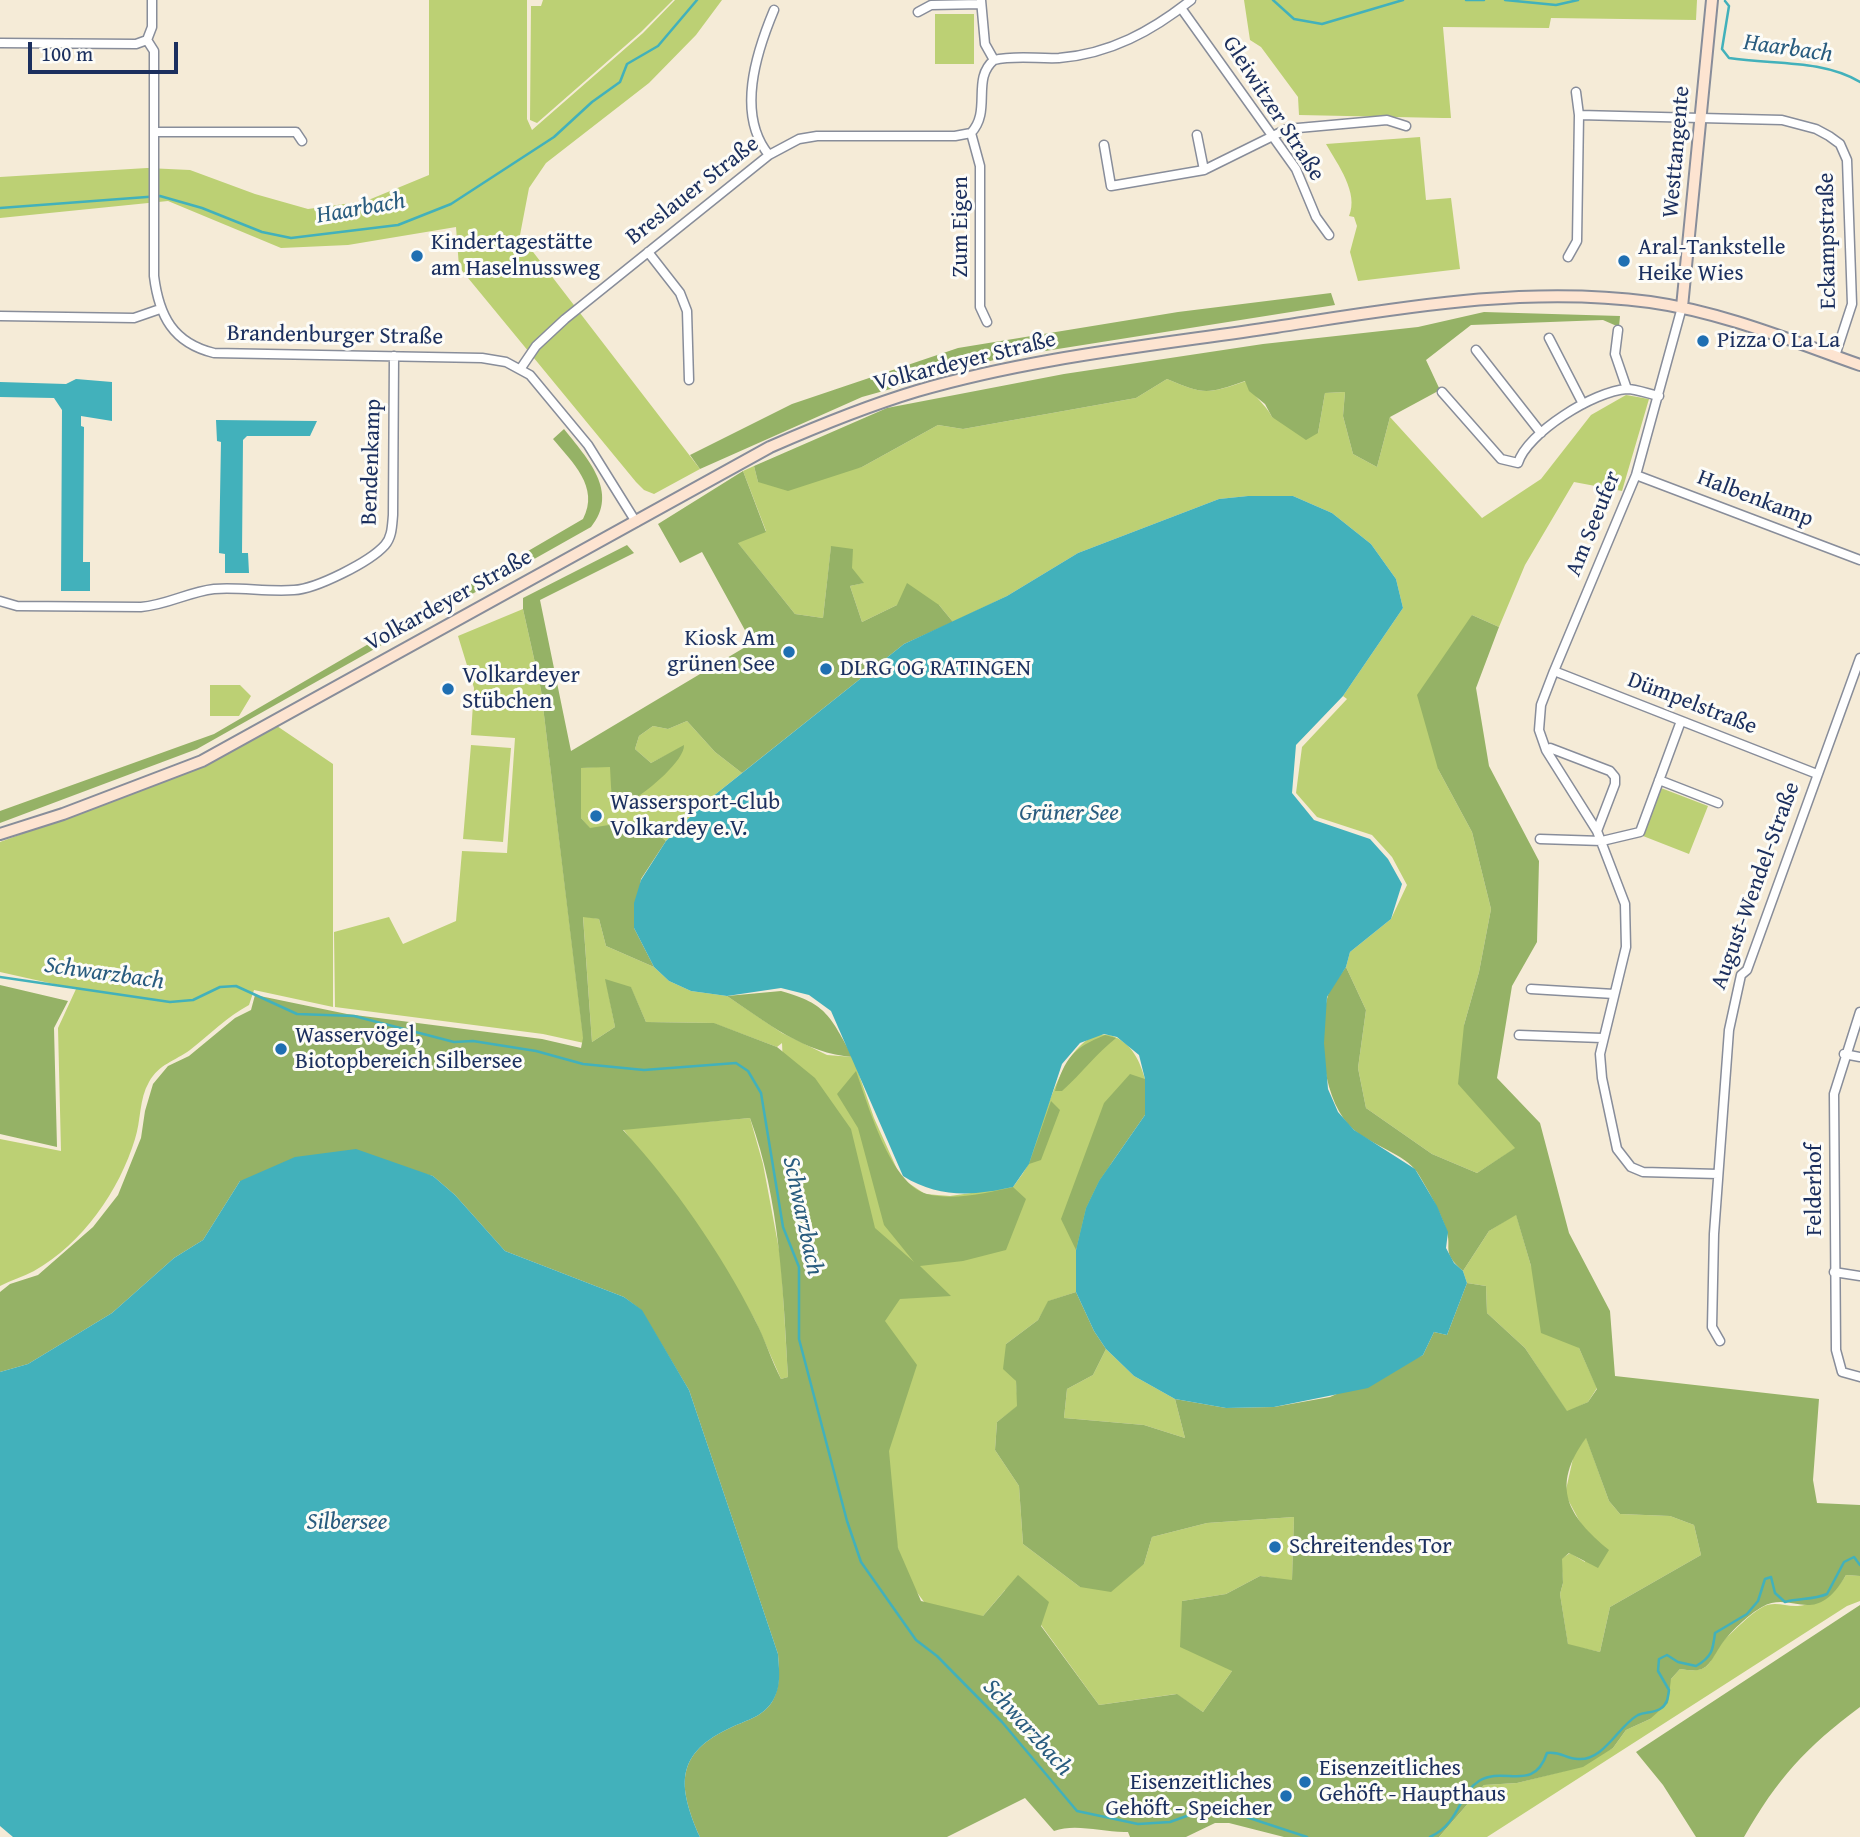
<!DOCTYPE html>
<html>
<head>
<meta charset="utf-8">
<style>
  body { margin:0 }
  #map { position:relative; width:1860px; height:1837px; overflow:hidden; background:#f5ebd7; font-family:"Gentium Book Plus",serif }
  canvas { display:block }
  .scale { position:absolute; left:28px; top:42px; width:150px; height:32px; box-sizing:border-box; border:4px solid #1b2f5e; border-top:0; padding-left:9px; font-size:21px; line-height:24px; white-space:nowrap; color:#1b2f5e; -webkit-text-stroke:5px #fdfcf7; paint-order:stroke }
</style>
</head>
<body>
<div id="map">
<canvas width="1860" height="1837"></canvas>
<div class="scale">100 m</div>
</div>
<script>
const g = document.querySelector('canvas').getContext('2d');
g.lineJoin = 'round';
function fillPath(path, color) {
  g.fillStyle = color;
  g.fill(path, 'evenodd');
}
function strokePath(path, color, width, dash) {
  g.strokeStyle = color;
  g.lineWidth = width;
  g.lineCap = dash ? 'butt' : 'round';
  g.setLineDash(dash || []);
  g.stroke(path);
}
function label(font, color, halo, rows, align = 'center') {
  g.font = font + ' "Gentium Book Plus",serif';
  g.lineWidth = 6;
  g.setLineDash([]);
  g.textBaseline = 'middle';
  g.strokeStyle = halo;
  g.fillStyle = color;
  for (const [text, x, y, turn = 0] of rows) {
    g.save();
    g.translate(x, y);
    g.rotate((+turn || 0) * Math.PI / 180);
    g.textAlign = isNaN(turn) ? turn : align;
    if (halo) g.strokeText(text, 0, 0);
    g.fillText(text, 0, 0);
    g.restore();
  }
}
fillPath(new Path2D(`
  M429 0H527V119L532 130 643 33 675 0H722L696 35 649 83 546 163 529 188 520 235 700 469 654 494 644 490 636 482 459 267 456 227 348 245 281 248 168 201 0 218V177L147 168 190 170 255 194 308 209 366 201 429 175Z
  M543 0H673L641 32 537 123 530 120 531 6H541Z
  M1244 0H1697L1696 20 1551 18 1549 28 1443 27 1451 118H1443L1299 115 1298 97 1261 47 1250 40Z
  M935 14H974V64H935Z
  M1420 137 1426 200 1451 198 1460 269 1358 281 1350 252 1357 226 1354 217 1349 216C1359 193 1338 165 1326 144Z
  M1167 379C1204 395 1208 394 1246 381 1251 395 1265 403 1272 417L1318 433 1325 393 1345 392 1343 416 1353 454 1377 467 1390 417 1482 518 1541 479 1591 415 1626 395 1649 399 1622 491 1574 482 1525 565 1499 627 1472 615 1438 769 1472 832 1491 909 1479 972 1464 1025 1516 1148 1477 1173 1432 1154 1366 1108 1358 1068 1366 1010 1346 967 1350 952 1391 919 1407 885 1392 857 1372 835 1317 817 1296 793 1302 747 1347 699 1343 696 1403 608 1396 579 1371 544 1332 513 1293 496H1248L1219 499 1078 553 1007 596 953 622 939 605H897L862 622 850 586 863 583 831 547 823 618 795 614 737 542 766 531 743 471 754 466 758 482 862 467 938 425 963 429 1136 398Z
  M523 609 541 690 584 1043 543 1034 335 1007 334 932 389 917 403 944 456 921 462 851 507 853 515 738 471 735 474 688 458 636Z
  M210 685H240L251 696 239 716H210Z
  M687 721 715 752 742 773 702 805 666 841 640 820 590 829 581 818V768L611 766 612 805 684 746 651 763 635 749 639 736 653 726 668 729Z
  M277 726 333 764V1007L254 990 249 1005C227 1017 210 1034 190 1050 175 1061 159 1064 149 1082 139 1099 141 1121 135 1139 119 1191 83 1243 34 1271 23 1277 11 1280 0 1286V1139L61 1151 58 1028 76 989 0 972V842L168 780Z
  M471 745 511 748 503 842 463 839Z
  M1661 788 1708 806 1689 854 1643 836Z
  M583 916 599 919 606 946 654 967 669 981 691 991 727 996 782 1033 827 1055 853 1057 874 1118 901 1178 925 1194 950 1196 1013 1187C1019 1179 1026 1170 1030 1160 1042 1129 1066 1017 1115 1037 1133 1045 1140 1062 1145 1079L1076 1250V1292L1049 1301 1038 1320 1006 1344 1016 1381 1018 1406 997 1422 995 1450 1019 1486 1023 1544 1080 1587 1144 1564 1152 1537 1207 1523 1294 1517 1292 1581 1260 1576 1226 1594 1182 1601 1232 1671 1203 1712 1176 1694 1099 1705 1041 1625 1005 1590 983 1616 946 1632 905 1576 785 1109 782 1043 777 1047 713 1023 646 1022 631 988 606 980 615 1027 592 1042Z
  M750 1118 763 1164 781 1260 788 1377 781 1379 755 1320 708 1242 623 1129Z
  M1516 1214 1531 1266 1579 1348 1597 1388 1588 1402 1567 1412 1525 1348 1487 1313 1486 1286 1467 1283 1463 1271 1489 1231Z
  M1106 1349 1134 1376 1175 1399 1185 1438 1144 1425 1064 1418 1067 1389 1093 1375Z
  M1586 1437 1609 1501 1620 1514 1670 1516 1694 1525 1701 1555 1610 1607 1600 1652 1568 1645 1560 1594 1563 1583 1561 1559 1570 1553 1585 1562 1582 1526 1565 1494 1574 1454Z
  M1846 1575 1860 1576V1601L1847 1606 1487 1837H1439L1484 1785 1517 1783 1564 1771 1613 1748 1626 1730 1650 1719 1671 1679 1680 1669C1715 1675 1707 1659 1724 1640 1735 1630 1749 1615 1761 1608 1774 1600 1785 1607 1798 1606 1819 1604 1837 1591 1846 1575Z`), '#bcd074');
fillPath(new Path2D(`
  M1331 293 1335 305 1001 358 862 397 700 469 690 455 792 404 958 348 1178 312Z
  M1484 312 1620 316 1619 327 1603 320 1471 325 1426 360 1440 390 1390 417 1377 467 1353 454 1343 416 1345 392 1325 393 1318 433 1306 440 1272 417 1265 404 1249 391 1245 381C1208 394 1204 395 1167 379L1136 398 963 429 938 425 862 467 788 491 758 482 754 466 887 408 1064 374 1263 344 1418 327Z
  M564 429C587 458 620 492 591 527L197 749 0 823V811L214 734 583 519C600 487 572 462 553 439Z
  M743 471 766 532 738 543 795 614 823 618 831 546 853 549 852 568 864 583 850 586 862 622 897 605 907 583 939 605 953 622 904 644 742 773 715 752 687 721 668 729 653 726 639 736 635 749 651 763 684 745C685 760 648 791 634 799 628 802 619 804 612 806L610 767 581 768V818L590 828 640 820 666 841 641 879 634 928 654 967 606 946 599 919 583 917 592 1042 615 1027 605 979 631 987 646 1022 714 1023 777 1047 815 1078 851 1129 875 1228 914 1262 884 1225 858 1128 837 1094 856 1071C868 1104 890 1184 927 1194 953 1201 987 1193 1013 1187L1026 1199 1006 1250 963 1261 920 1266 951 1296 900 1299 885 1321 917 1365 889 1451 898 1548 921 1601 983 1616 1018 1575 1049 1602 1041 1626 1099 1705 1177 1694 1203 1712 1232 1671 1180 1647 1182 1601 1226 1594 1260 1576 1292 1580 1294 1517 1207 1523 1152 1537 1144 1564 1111 1592 1080 1587 1023 1544 1019 1486 995 1450 997 1422 1017 1406 1016 1381 1003 1369 1006 1344 1038 1320 1048 1301 1076 1292 1094 1331 1106 1349 1093 1375 1067 1389 1064 1418 1144 1425 1185 1438 1175 1399 1226 1408 1274 1407 1330 1397 1423 1355 1434 1332 1447 1335 1467 1283 1486 1286 1487 1313 1525 1348 1567 1411 1588 1402 1597 1389 1579 1348 1541 1333 1531 1266 1516 1215 1489 1231 1463 1271C1440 1251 1453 1249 1446 1229 1440 1211 1427 1188 1417 1172 1406 1155 1370 1144 1354 1130 1323 1103 1317 1038 1327 999 1329 988 1340 976 1346 967L1366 1010 1358 1068 1366 1108 1432 1154 1477 1173 1515 1148 1458 1084 1464 1025 1479 972 1491 909 1472 832 1438 769 1417 695 1472 615 1499 627 1476 688 1489 766 1539 861 1537 942 1512 986 1497 1078 1540 1123 1569 1233 1610 1311 1615 1376 1819 1399 1813 1480 1817 1503 1860 1505V1576L1846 1575C1814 1630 1793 1589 1762 1607 1749 1614 1729 1633 1721 1645 1708 1665 1708 1674 1680 1669L1671 1679 1668 1703 1650 1719 1626 1730 1613 1748 1583 1767 1517 1783 1484 1785 1439 1837H1284L1229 1823H1215L1186 1837H1130L1128 1832C1103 1833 1077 1823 1054 1831L1025 1798 947 1837H700C677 1785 675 1753 732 1727 747 1720 762 1717 772 1702 781 1687 779 1670 778 1654L689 1390 641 1310 624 1297 505 1251 455 1195 433 1176 412 1171 240 1181 203 1240 174 1258 112 1313 28 1364 0 1372V1292L10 1284 38 1275 93 1227 118 1195 141 1138 145 1111 153 1084 168 1066 189 1056 235 1018 251 1010 255 995 347 1014 542 1039 581 1048 583 1038 541 690 523 609V598L627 545 634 553 540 600 571 751 752 643 702 552 680 563 658 524ZM750 1118C780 1200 783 1290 788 1377L781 1379C771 1360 765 1339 755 1320 721 1253 674 1185 623 1130ZM1586 1438 1609 1501 1620 1514 1670 1516 1694 1525 1701 1555 1610 1607 1600 1652 1568 1644 1560 1594 1563 1583 1562 1559 1569 1553 1598 1568 1609 1550C1568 1516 1550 1487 1586 1438Z
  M0 985 68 1001 54 1028 57 1147 0 1134Z
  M781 991C828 1004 830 1017 853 1057 805 1054 766 1022 727 996Z
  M1105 1035 1116 1038C1096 1054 1082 1073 1062 1091H1055C1065 1058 1073 1048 1105 1035Z
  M1130 1074 1145 1079V1115L1099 1181 1086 1208 1076 1250 1061 1219 1104 1103Z
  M1051 1101 1060 1110 1041 1160 1029 1164Z
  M1860 1605V1707C1806 1747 1777 1779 1744 1837H1696L1663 1785 1636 1752Z`), '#95b266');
fillPath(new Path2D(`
  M76 379 112 382V421L81 416V426L84 427 83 562H90V591H61L62 410 54 398 0 397V382L66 384Z
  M216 420 317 421 310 436H247L243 440 242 553H248L249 573H225V554L219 553 221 442 217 441Z
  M1248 496H1293L1332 513 1371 544 1396 579 1403 608 1343 696 1296 745 1292 793 1314 820 1370 839 1388 859 1402 884 1391 919 1350 952 1346 967 1327 997 1324 1043 1328 1089 1338 1112 1354 1130 1415 1169 1437 1206 1448 1232 1446 1248 1454 1263 1463 1271 1467 1283 1447 1335 1434 1332 1423 1355 1368 1388 1274 1407 1226 1408 1175 1399 1134 1376 1106 1349 1094 1331 1076 1292V1250L1086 1208 1099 1181 1145 1115V1079L1139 1055 1117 1037 1104 1034 1080 1043 1062 1064 1029 1164 1013 1187C973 1196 938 1198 903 1176L831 1011 809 995 781 988 727 996 691 991 669 981 654 967 634 928V903L641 880 666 841 702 805 904 644 1007 596 1078 553 1219 499Z
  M356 1149 433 1176 455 1195 505 1251 624 1297 642 1310 689 1390 778 1654C779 1670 782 1687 772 1702 762 1717 747 1720 732 1727 675 1753 677 1785 700 1837H13L0 1826V1372L28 1364 112 1313 174 1258 203 1240 240 1181 295 1157Z`), '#42b1bb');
strokePath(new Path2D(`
  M1273 0 1294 19 1322 24 1403 0
  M1466 0H1484
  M1505 0 1556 5 1578 0
  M1725 1 1729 6 1722 49 1729 58C1772 65 1821 59 1860 82
  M0 208 160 196 202 208 262 232 291 238 398 225 451 204 554 137 592 102 620 82 627 64 658 46 697 0
  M0 977 170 1002 193 1000 220 987 236 986 297 1014 354 1016 454 1042 473 1041 536 1051 583 1064 644 1070 736 1063 748 1071 761 1093 783 1227 799 1267V1339L847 1521 861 1562 916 1640 937 1656 1002 1722 1077 1811 1138 1824 1170 1822 1206 1809 1228 1811 1307 1837
  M1430 1837C1461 1822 1458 1794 1479 1781 1504 1765 1533 1794 1547 1753 1561 1751 1566 1759 1578 1759 1604 1761 1618 1726 1638 1715 1645 1712 1653 1713 1660 1709 1667 1705 1668 1698 1669 1690L1658 1671 1659 1659 1667 1655 1678 1662 1696 1666C1712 1657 1713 1650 1715 1633L1747 1614 1758 1601 1765 1579 1771 1577 1775 1593 1785 1602C1800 1598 1813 1600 1827 1594L1844 1562 1854 1557 1860 1565`), '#42b1bb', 2.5);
const street = new Path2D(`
  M981 0 985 44 994 60
  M1181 8 1296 169 1316 217 1329 235
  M918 12 931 5 981 4
  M147 40 154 51V276C159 316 173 343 214 353L482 358 506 362 530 375 588 445 636 522
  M147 40 152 27V0
  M0 43 136 44 147 40
  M1576 92 1579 115
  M155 132H296L302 141
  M971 133 980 166V307L987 322
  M1197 135 1204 170
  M1104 145 1111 186 1204 170 1287 129 1387 120 1406 126
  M769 155C736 115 756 53 774 10
  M648 252 680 293 687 311 689 380
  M1568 257 1577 241 1579 115 1782 120 1816 129 1829 136 1840 144 1847 160 1852 304 1835 356
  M1682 307 1636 475 1554 671 1541 705 1539 730 1546 750 1597 831 1625 904 1626 947 1600 1054 1602 1078 1617 1149 1631 1167 1643 1172 1718 1174
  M0 316 134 318 160 309
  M1618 330 1615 354 1627 389
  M1549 338 1583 404
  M1476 350 1541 433
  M521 368 536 346 565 319 769 155 799 139 817 136H955L971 133C992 111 971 79 994 60 1015 55 1038 59 1059 58 1110 54 1152 31 1191 0
  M1442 392 1501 459 1518 463C1527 433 1594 391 1627 389 1636 389 1649 394 1659 396
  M1636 475 1860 560
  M0 601 17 606 141 607C167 605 188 592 214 589 240 587 268 592 294 590 316 589 370 562 385 545 392 537 392 526 393 515L394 356
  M1554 671 1817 774
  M1546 750 1550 748 1610 771 1615 777V784L1597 831
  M1659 780 1718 803
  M1540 839 1602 841 1640 832 1681 721
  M1531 989 1614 994
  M1860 1012 1834 1094 1836 1350 1842 1372 1860 1377
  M1519 1035 1602 1038
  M1844 1054 1860 1057
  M1834 1272 1860 1276
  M1720 1341 1712 1327 1714 1234 1729 1030 1741 975 1747 970 1860 658`);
const secondary = new Path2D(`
  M1682 307 1712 0
  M0 834 63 814 202 761 770 447C818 426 867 406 917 391 1033 357 1157 345 1276 327 1400 308 1525 285 1650 302 1722 312 1792 341 1860 365`);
strokePath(street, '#888d9a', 11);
strokePath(secondary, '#888d9a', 14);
strokePath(street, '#fff', 8);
strokePath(secondary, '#fde4d1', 10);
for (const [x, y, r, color] of [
  [417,256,7,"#1f6fb2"],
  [1624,261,7,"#1f6fb2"],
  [1703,341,7,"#1f6fb2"],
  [789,652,7,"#1f6fb2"],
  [826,669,7,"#1f6fb2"],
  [448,689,7,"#1f6fb2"],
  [596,816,7,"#1f6fb2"],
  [281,1049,7,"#1f6fb2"],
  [1275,1547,7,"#1f6fb2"],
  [1305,1782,7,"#1f6fb2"],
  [1286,1796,7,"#1f6fb2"]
]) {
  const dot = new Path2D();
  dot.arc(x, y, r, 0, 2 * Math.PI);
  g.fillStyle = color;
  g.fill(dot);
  strokePath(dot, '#fdfcf7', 2.5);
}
label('23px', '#1b2f5e', '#fdfcf7', [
  ["Gleiwitzer Straße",1273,109,57],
  ["Westtangente",1677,152,-85],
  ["Breslauer Straße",693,191,-38],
  ["Zum Eigen",961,227,-90],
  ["Eckampstraße",1828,241,-91],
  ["Brandenburger Straße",335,336,1],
  ["Volkardeyer Straße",965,362,-14],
  ["Bendenkamp",372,462,-88],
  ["Halbenkamp",1755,499,21],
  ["Am Seeufer",1594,524,-68],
  ["Volkardeyer Straße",449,601,-29],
  ["Dümpelstraße",1692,704,21],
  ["August-Wendel-Straße",1756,886,-70],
  ["Felderhof",1815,1190,-90]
]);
label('23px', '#1b2f5e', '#fdfcf7', [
  ["Kindertagestätte",431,243],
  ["am Haselnussweg",431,269],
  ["Aral-Tankstelle",1638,248],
  ["Heike Wies",1638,274],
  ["Pizza O La La",1717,341],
  ["Kiosk Am",775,639,"right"],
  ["grünen See",775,665,"right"],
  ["DLRG OG RATINGEN",840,669],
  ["Volkardeyer",462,676],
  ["Stübchen",462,702],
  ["Wassersport-Club",610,803],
  ["Volkardey e.V.",610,829],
  ["Wasservögel,",295,1036],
  ["Biotopbereich Silbersee",295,1062],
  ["Schreitendes Tor",1289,1547],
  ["Eisenzeitliches",1319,1769],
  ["Gehöft - Haupthaus",1319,1795],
  ["Eisenzeitliches",1272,1783,"right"],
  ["Gehöft - Speicher",1272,1809,"right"]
], 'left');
label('italic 24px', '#295c7f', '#fdfcf7', [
  ["Haarbach",1788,49,8],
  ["Haarbach",361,209,-10],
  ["Grüner See",1069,814],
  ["Schwarzbach",104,974,8],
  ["Schwarzbach",802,1216,78],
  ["Silbersee",347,1523],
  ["Schwarzbach",1027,1728,48]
]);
</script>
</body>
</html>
